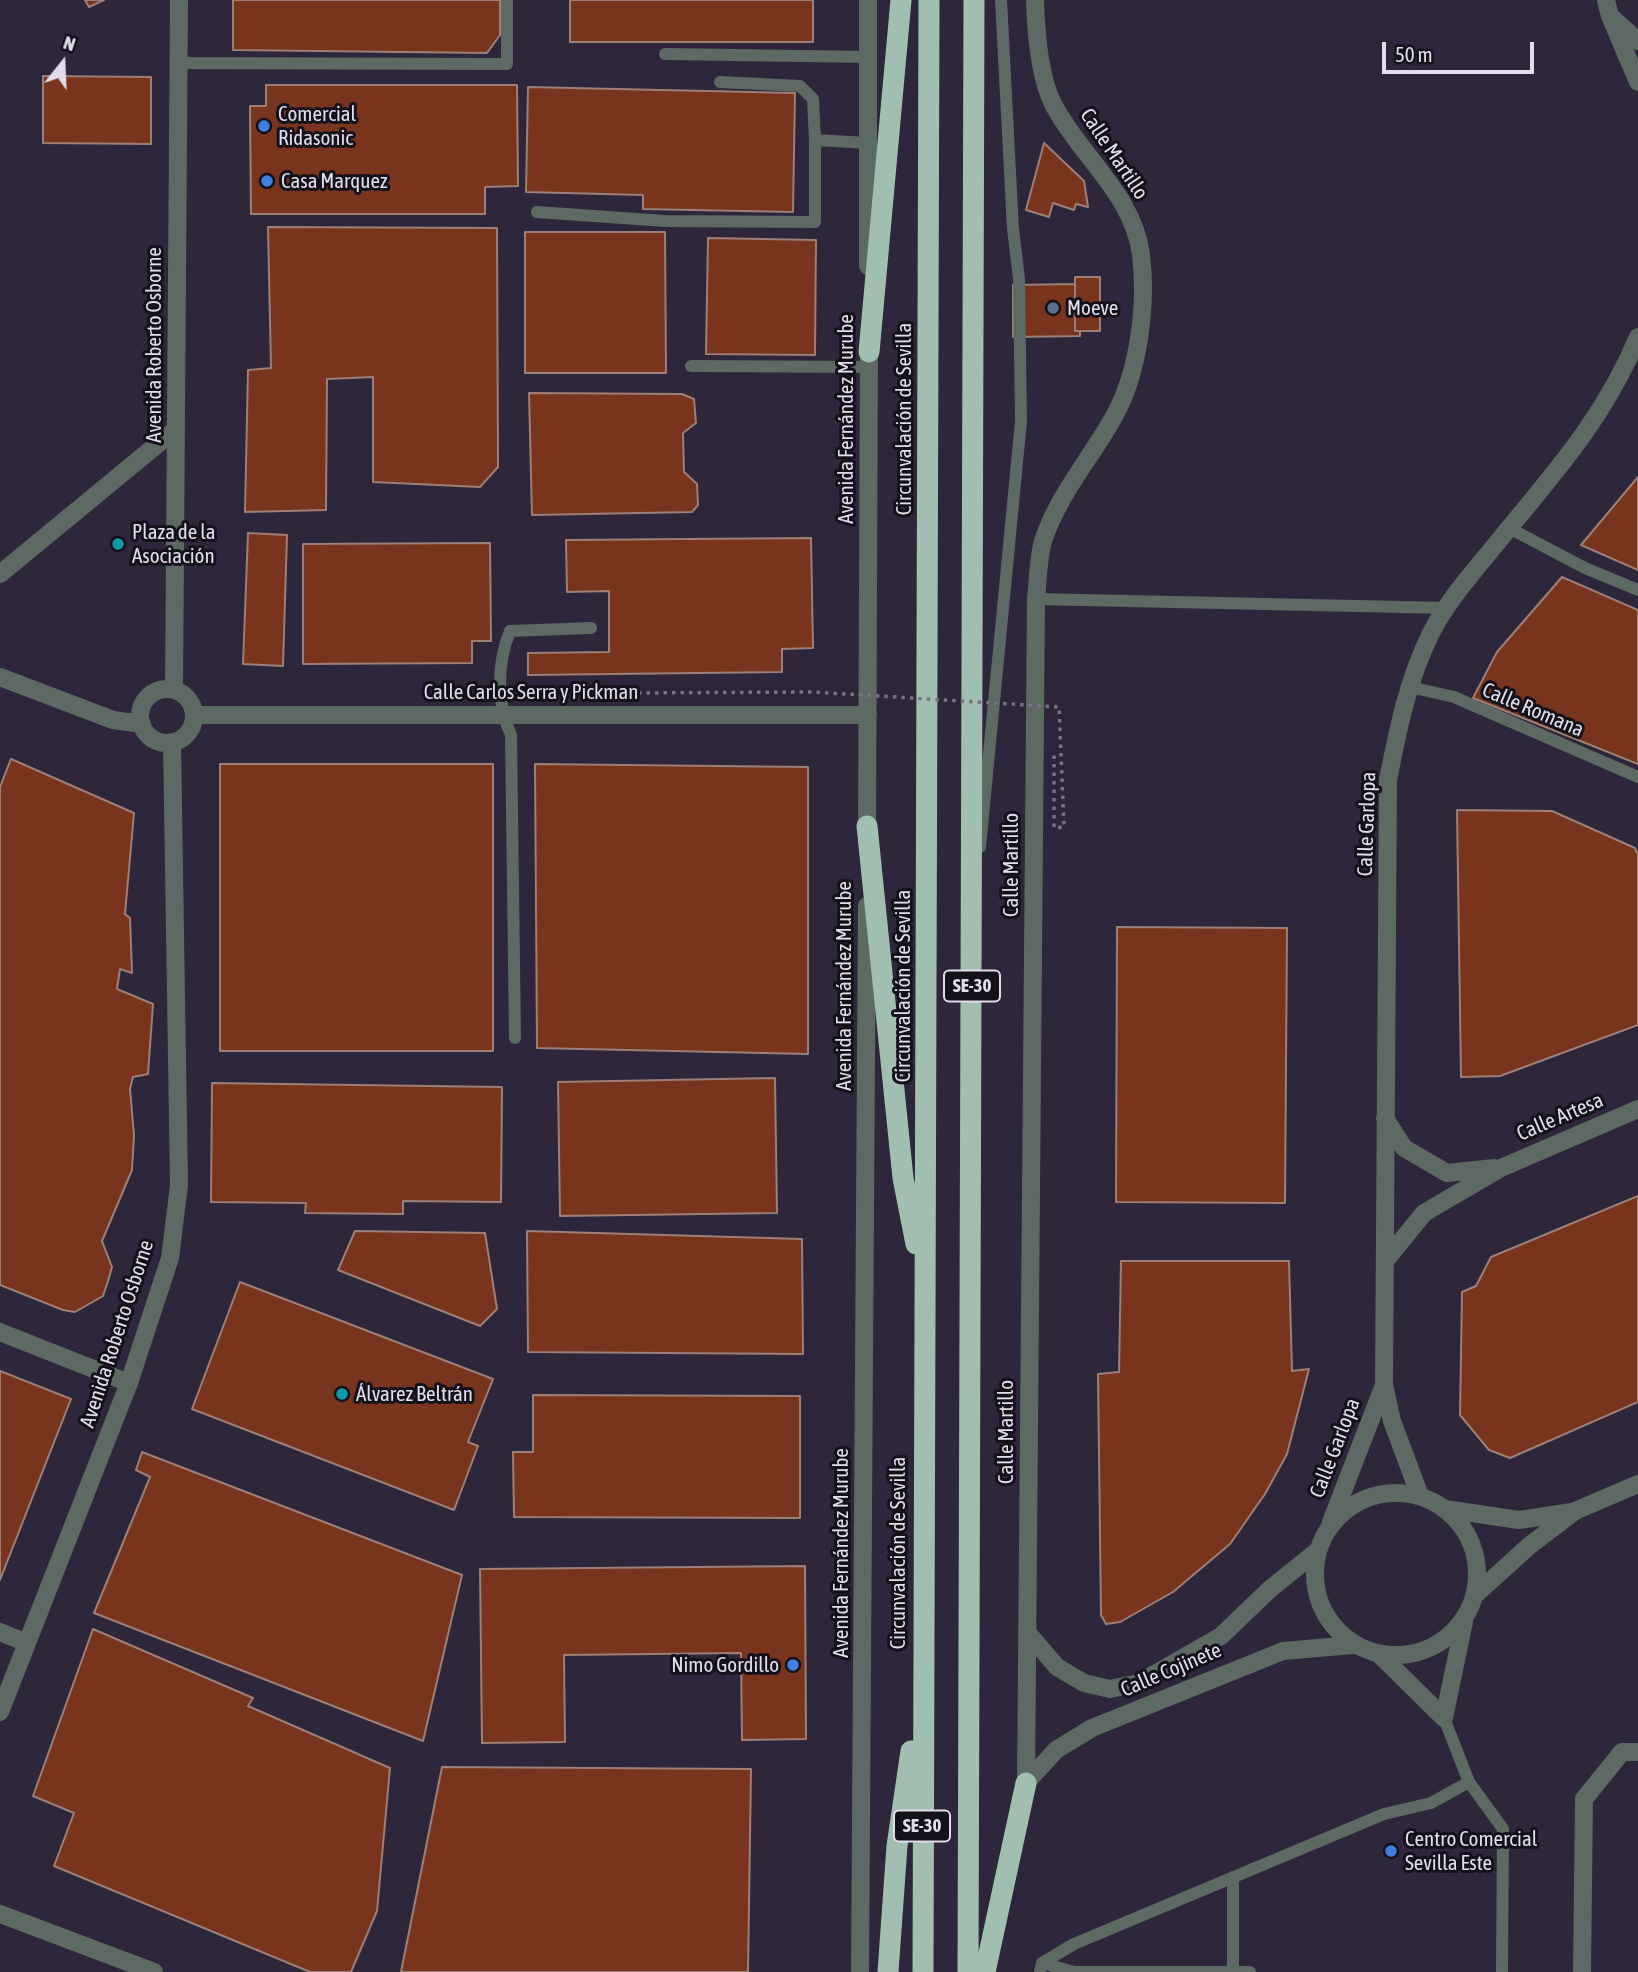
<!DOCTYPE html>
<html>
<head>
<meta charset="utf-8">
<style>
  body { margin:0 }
  #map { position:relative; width:1638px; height:1972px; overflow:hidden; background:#2e263b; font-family:"Asap Condensed",sans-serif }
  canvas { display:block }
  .north { position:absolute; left:28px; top:28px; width:70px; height:70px; -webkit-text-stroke:5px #14111b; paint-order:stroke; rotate:18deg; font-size:19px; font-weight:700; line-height:28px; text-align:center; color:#e2ddeb }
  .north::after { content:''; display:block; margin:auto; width:24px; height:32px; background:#e2ddeb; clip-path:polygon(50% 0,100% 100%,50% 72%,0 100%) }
  .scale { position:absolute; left:1382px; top:42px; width:152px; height:32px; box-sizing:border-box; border:4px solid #e2ddeb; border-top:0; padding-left:9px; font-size:21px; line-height:24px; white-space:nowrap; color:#e2ddeb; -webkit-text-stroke:5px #14111b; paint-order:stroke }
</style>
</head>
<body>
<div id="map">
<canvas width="1638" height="1972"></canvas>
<div class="north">N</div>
<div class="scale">50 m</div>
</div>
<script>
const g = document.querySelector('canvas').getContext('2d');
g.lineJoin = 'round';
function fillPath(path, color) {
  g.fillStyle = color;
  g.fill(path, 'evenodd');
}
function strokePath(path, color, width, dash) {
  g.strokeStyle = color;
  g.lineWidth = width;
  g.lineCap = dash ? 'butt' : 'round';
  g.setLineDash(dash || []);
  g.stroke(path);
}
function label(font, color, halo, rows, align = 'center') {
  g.font = font + ' "Asap Condensed",sans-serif';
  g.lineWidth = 6;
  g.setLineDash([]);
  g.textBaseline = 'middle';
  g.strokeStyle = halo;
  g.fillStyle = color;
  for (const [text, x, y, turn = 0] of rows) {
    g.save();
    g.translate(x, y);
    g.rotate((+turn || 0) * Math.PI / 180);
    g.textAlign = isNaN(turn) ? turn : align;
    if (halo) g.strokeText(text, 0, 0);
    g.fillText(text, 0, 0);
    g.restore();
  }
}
const building = new Path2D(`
  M85 0H104L89 7Z
  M233 0H500V35L487 53 233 50Z
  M570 0H813V42H570Z
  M43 76 151 77V144L43 143Z
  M266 85H517L518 186 485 187V214H251L250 106H266Z
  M528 87 795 93 793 212 643 209V195L526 192Z
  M1044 143 1084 181 1088 207 1076 204 1074 210 1053 203 1049 217 1026 210Z
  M268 227 497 228 498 467 480 487 373 482V377L327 379 326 510 245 512 248 370 271 368Z
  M525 232H665L666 373H525Z
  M708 238 816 240 815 355 706 354Z
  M1075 277H1100V331H1075Z
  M1075 284V331H1080V336L1013 337V285Z
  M529 393 682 394 694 399 696 423 683 433 684 472 697 484 698 505 692 512 532 515Z
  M1638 477V570L1581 545Z
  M248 533 287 535 283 666 243 664Z
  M811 538 813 648 782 649V672L528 675V653L609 652V591L567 592 566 540Z
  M490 543 491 641H472V663L303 664V544Z
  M1562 577 1638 610V764L1473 698 1497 652Z
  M11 759 134 813 125 914 130 918 132 973 120 969 117 989 153 1004 148 1074 133 1077 130 1089 134 1135 132 1170 102 1241 112 1267 108 1281 103 1296 75 1312 63 1310 0 1285V787Z
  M220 764H493V1051H220Z
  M535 764 808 767V1054L537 1048Z
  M1457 810 1552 811 1635 848 1638 855V1025L1500 1076 1461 1077Z
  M1117 927 1287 928 1285 1203 1116 1202Z
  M775 1078 777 1213 560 1216 558 1082Z
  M212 1083 502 1087 501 1202 403 1201V1214L305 1213 306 1203 211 1202Z
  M1638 1196V1402L1510 1458 1489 1450 1460 1415 1462 1292 1476 1286 1491 1257Z
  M355 1231 485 1233 497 1309 480 1326 338 1270Z
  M527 1231 802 1239 803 1354 528 1352Z
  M1121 1261H1289L1292 1371 1309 1369 1287 1454 1265 1494 1230 1544 1173 1592 1120 1622 1106 1624 1101 1615 1098 1374 1119 1372Z
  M240 1282 493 1379 468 1442 478 1446 454 1510 192 1409Z
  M0 1371 71 1399 0 1580Z
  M533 1395 800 1396V1518L514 1517 513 1452H533Z
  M142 1452 462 1575 423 1741 94 1613 150 1477 136 1470Z
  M805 1566 806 1739 742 1740 741 1653 564 1655 565 1742 482 1743 480 1569Z
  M93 1629 253 1698 248 1706 390 1768 377 1911 351 1972H310L54 1866 74 1813 33 1796Z
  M442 1767 751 1769 748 1972H401Z`);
fillPath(building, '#79341e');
strokePath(building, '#9c7f76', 2);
strokePath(new Path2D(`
  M517 692 638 693`), '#797284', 3.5, [3.5, 5]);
strokePath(new Path2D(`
  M665 54 868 57
  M179 63 507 64V0
  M720 82 800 86 813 99 815 140
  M537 212 665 221 815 222V140L868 143
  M691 366 868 367
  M1509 528 1585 568 1638 590
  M1036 599 1448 608
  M1410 687 1454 697 1638 777
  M980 847 1021 421 1019 279 1013 229 1001 0
  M515 1038 511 735C496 703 497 663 510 631L591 628
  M1444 1718 1469 1782 1503 1829 1502 1972
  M1233 1877V1972
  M1042 1963 1074 1972H1250
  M1040 1972 1042 1963 1074 1944 1384 1814 1431 1803 1469 1782`), '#5d6963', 12);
strokePath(new Path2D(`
  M868 0V266
  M1606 0 1610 16 1638 41
  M1610 16 1638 82
  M0 574 176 429
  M0 677 113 720 142 724
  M140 716a27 27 0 1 1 54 0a27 27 0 1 1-54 0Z
  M174 690 179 0
  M194 715H868
  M867 840 869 339
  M1385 1118 1404 1148 1447 1173 1494 1168
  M1385 1261 1424 1213 1501 1168 1638 1109
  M0 1332 129 1383
  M1315 1574a81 81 0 1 1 162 0a81 81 0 1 1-162 0Z
  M1420 1496 1392 1421 1384 1385 1388 780C1398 729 1408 679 1431 633 1448 599 1477 568 1501 538 1556 471 1604 418 1638 337
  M1445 1509 1519 1520 1572 1512
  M1331 1522 1384 1385
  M1476 1594 1529 1546 1575 1511 1638 1484
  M0 1632 27 1643
  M1027 1632 1057 1667 1084 1683 1110 1689 1139 1683 1221 1636 1270 1589 1316 1552
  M1380 1655 1444 1718
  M0 1712 129 1383 170 1258 179 1185 172 742
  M1444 1718 1464 1622
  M1026 1783 1036 599C1038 581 1038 559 1043 541 1059 492 1094 455 1117 411 1139 368 1147 303 1141 255 1134 195 1080 156 1053 104 1039 76 1036 32 1035 0
  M1026 1783 1056 1750 1092 1728 1283 1651 1353 1645
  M0 1914 154 1972
  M860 1972 867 906
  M1582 1972 1584 1799 1622 1752H1638`), '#5d6963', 18);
strokePath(new Path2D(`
  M869 352 901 0
  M867 826 903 1178 916 1244
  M888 1972 897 1846 911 1751
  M923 1972 929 0
  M968 1972 974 0
  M985 1972 1026 1783`), '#a1bfb0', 21);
strokePath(new Path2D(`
  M638 693 813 692 1059 707 1064 827 1054 828V753`), '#797284', 3.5, [3.5, 5]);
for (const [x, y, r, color] of [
  [264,126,7,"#3f7fe0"],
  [267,181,7,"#3f7fe0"],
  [1053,308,7,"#5c6f8a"],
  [118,544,7,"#0f9aa8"],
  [342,1394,7,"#0f9aa8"],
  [793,1665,7,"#3f7fe0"],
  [1391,1851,7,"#3f7fe0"]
]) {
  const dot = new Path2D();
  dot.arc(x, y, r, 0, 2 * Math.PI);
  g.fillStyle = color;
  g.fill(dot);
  strokePath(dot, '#14111b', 2.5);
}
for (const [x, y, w] of [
  [972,986,56],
  [922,1826,56]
]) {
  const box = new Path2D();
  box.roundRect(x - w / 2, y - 15.5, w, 31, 5);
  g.fillStyle = '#14111b';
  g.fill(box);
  strokePath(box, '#e2ddeb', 2);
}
label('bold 19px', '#e2ddeb', null, [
  ["SE-30",972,986],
  ["SE-30",922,1826]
]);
label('21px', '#e2ddeb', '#14111b', [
  ["Comercial",278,114],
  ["Ridasonic",278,138],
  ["Casa Marquez",281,181],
  ["Moeve",1067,308],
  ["Plaza de la",132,532],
  ["Asociación",132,556],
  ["Álvarez Beltrán",356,1394],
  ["Nimo Gordillo",779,1665,"right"],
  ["Centro Comercial",1405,1839],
  ["Sevilla Este",1405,1863]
], 'left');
label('21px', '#e2ddeb', '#14111b', [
  ["Calle Martillo",1114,154,56],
  ["Avenida Roberto Osborne",154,345,-90],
  ["Avenida Fernández Murube",846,419,-90],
  ["Circunvalación de Sevilla",904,419,-90],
  ["Calle Carlos Serra y Pickman",531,692],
  ["Calle Romana",1533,710,23],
  ["Calle Garlopa",1367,824,-88],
  ["Calle Martillo",1011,865,-90],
  ["Avenida Fernández Murube",844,986,-90],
  ["Circunvalación de Sevilla",903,986,-90],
  ["Calle Artesa",1560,1117,-23],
  ["Avenida Roberto Osborne",117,1334,-72],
  ["Calle Martillo",1006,1432,-90],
  ["Calle Garlopa",1335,1448,-69],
  ["Avenida Fernández Murube",841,1553,-90],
  ["Circunvalación de Sevilla",898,1553,-90],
  ["Calle Cojinete",1171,1670,-23]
]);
</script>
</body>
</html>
